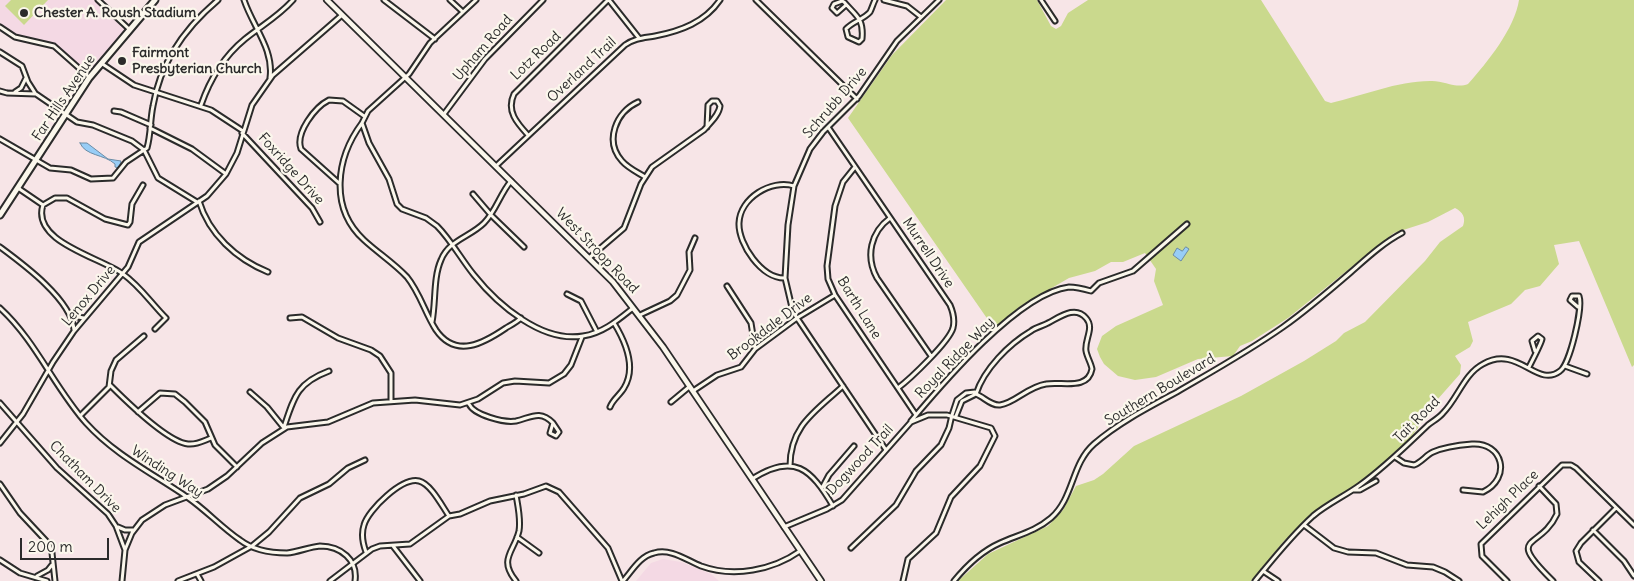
<!DOCTYPE html>
<html>
<head>
<meta charset="utf-8">
<style>
  body { margin:0 }
  #map { position:relative; width:1634px; height:581px; overflow:hidden; background:#f7e5e7; font-family:Delius,sans-serif }
  canvas { display:block }
  .scale { position:absolute; left:20px; top:538px; width:89px; height:22px; box-sizing:border-box; border:2px solid #2b2b2b; border-top:0; padding-left:6px; font-size:15px; line-height:18px; white-space:nowrap; color:#2b2b2b; -webkit-text-stroke:4px #fbf7ec; paint-order:stroke }
</style>
</head>
<body>
<div id="map">
<canvas width="1634" height="581"></canvas>
<div class="scale">200 m</div>
</div>
<script>
const g = document.querySelector('canvas').getContext('2d');
g.lineJoin = 'round';
function fillPath(path, color) {
  g.fillStyle = color;
  g.fill(path, 'evenodd');
}
function strokePath(path, color, width, dash) {
  g.strokeStyle = color;
  g.lineWidth = width;
  g.lineCap = dash ? 'butt' : 'round';
  g.setLineDash(dash || []);
  g.stroke(path);
}
function label(font, color, halo, rows, align = 'center') {
  g.font = font + ' Delius,sans-serif';
  g.lineWidth = 4.5;
  g.setLineDash([]);
  g.textBaseline = 'middle';
  g.strokeStyle = halo;
  g.fillStyle = color;
  for (const [text, x, y, turn = 0] of rows) {
    g.save();
    g.translate(x, y);
    g.rotate((+turn || 0) * Math.PI / 180);
    g.textAlign = isNaN(turn) ? turn : align;
    if (halo) g.strokeText(text, 0, 0);
    g.fillText(text, 0, 0);
    g.restore();
  }
}
fillPath(new Path2D(`
  M0 0H98L129 29 89 78 51 44 20 38 0 27Z
  M663 559 681 562 711 574 719 581H636L651 563Z`), '#f4d9e4');
fillPath(new Path2D(`
  M11 0H48L24 25 5 6Z
  M946 0H1037L1051 26 1056 29 1061 26 1068 13 1088 0H1261L1325 101 1331 103C1362 96 1397 81 1430 81 1443 80 1456 89 1468 84 1487 63 1515 28 1519 0H1634V365L1632 367 1579 241 1554 245 1559 264 1540 286 1525 290 1511 304 1468 322 1473 341 1470 347 1455 356 1461 365 1460 374 1422 417 1418 428 1405 445 1359 484 1312 514 1284 541 1251 581H958L988 554 1048 526 1063 510 1076 486 1094 480 1103 474 1134 446 1241 396 1304 361 1336 341 1344 333 1365 322 1425 261 1440 242 1463 226C1466 218 1463 212 1455 208L1428 222 1394 233 1288 318 1252 341 1240 346 1233 356 1198 359 1156 377 1135 380 1118 376 1104 364 1100 357 1097 349 1102 336 1116 326 1163 305 1154 281 1156 269 1145 253 1123 262H1111L1095 271 1069 278 1019 307 1003 322 993 327 848 118 892 55Z`), '#cad98d');
const water = new Path2D(`
  M80 143H87L108 159 121 161 119 168 115 167V164C104 154 85 156 80 143Z
  M1186 247 1189 249 1181 261 1173 255 1177 248 1182 251Z`);
fillPath(water, '#98cdf6');
strokePath(water, '#6c8ca5', 1);
const street = new Path2D(`
  M98 0 129 29
  M244 0C253 27 274 49 270 78
  M384 0 435 39
  M450 0 463 12
  M476 0 430 43 409 74 368 111 362 123 369 143 389 179 397 204 402 209 426 218 437 226C451 240 461 259 474 275 498 305 542 343 583 336 603 333 618 320 633 308
  M609 0 639 38
  M756 0 857 99
  M884 0 907 6 921 17
  M1041 0 1055 21
  M846 5 837 13 832 8 834 4 842 1 844 2C856 16 864 18 862 39L859 42 848 37 846 29C852 22 864 19 870 12 872 8 873 4 875 0
  M0 27 15 37 54 46 89 77
  M0 52 22 66 28 82 35 93
  M101 63 134 85 211 110 243 131
  M0 91 7 93 36 94 77 122 93 125 132 141 144 150 158 178 197 202
  M15 92 21 88 26 78
  M638 102C616 112 604 141 622 161 628 168 637 172 645 177
  M201 105C210 79 223 57 245 39 261 26 279 16 293 0
  M114 111 121 112 151 125
  M444 114 485 59 543 0
  M362 123C336 158 329 208 364 240 378 253 394 263 407 277 420 293 425 313 436 330 456 359 484 343 506 328 511 325 517 322 521 318
  M828 127 950 305C953 312 955 320 953 328 949 342 910 379 898 388
  M150 128 192 149 226 174
  M242 133 312 208 320 222
  M528 135C517 123 506 111 514 94L608 0
  M0 139 50 168 71 170 91 179 113 178 126 162 147 148C151 134 150 120 153 106 160 63 186 27 218 0
  M496 166 625 45C635 38 644 38 655 36 681 31 705 22 720 0
  M855 167 843 182 835 206 827 266 828 279 835 295 916 415
  M339 183 301 149C295 133 315 107 329 100L343 101 364 116
  M18 188 43 205
  M473 194 491 215 524 247
  M199 201C209 234 236 259 268 272
  M43 205C31 242 100 257 123 274 140 286 151 303 166 318L155 329
  M43 205 55 198H67L105 219 128 225 130 222 132 204 143 185
  M890 218C871 232 865 256 877 278L931 356
  M0 247C23 264 72 300 74 330
  M589 258 624 228 641 184 652 167 704 130C710 123 719 115 720 106L717 101H712L708 105 707 127
  M785 278C762 279 738 244 739 223 740 198 771 179 794 186
  M727 286 751 323 755 348
  M567 294 581 301 597 332
  M0 308C36 341 54 387 86 423 115 455 152 473 187 497 206 510 221 527 240 540 253 550 271 553 287 553 298 552 309 547 320 546 341 546 358 560 355 581
  M640 315 670 301 677 295 690 270 689 252 695 238
  M72 316 84 318
  M290 318 302 317 338 338 371 350 380 356 391 373V400
  M432 322C436 302 433 278 441 260 449 240 470 237 484 223 496 211 500 194 511 181
  M1565 366 1587 374
  M1529 367C1532 361 1541 344 1542 339L1538 336 1532 341 1535 351
  M110 385C125 400 168 442 188 444 197 445 203 441 211 438
  M693 391 717 375 741 367 755 349 797 318 835 295
  M250 392 267 407 284 428
  M671 402 689 387
  M0 403 57 468 108 514 116 526 125 550
  M469 404C474 415 504 423 516 421 530 418 540 409 553 423
  M610 407C613 399 620 395 624 388 637 367 625 341 614 323
  M138 412 160 393 175 394 185 402 205 422 215 445 237 467
  M952 415 957 400 966 393 975 392 976 394C984 397 991 406 1000 405 1015 403 1027 387 1046 384 1061 381 1088 391 1092 369 1091 363 1087 357 1086 351 1084 340 1095 328 1086 318 1075 305 1060 317 1048 323 1043 326 1036 327 1031 331 1009 344 984 369 976 394
  M80 416 109 387 111 371 116 360 144 336
  M956 416 962 401 976 394
  M911 421C943 383 1019 293 1069 287 1077 287 1084 289 1091 291L1099 283 1133 271 1187 224
  M553 423 559 432 556 436 550 433Z
  M284 427C294 397 297 383 329 371
  M0 443 23 414 53 362 74 331 128 267 139 242 207 196 226 174 237 153 252 105 273 75 342 15
  M886 450 793 312 785 278 788 225 794 186 810 149 823 132 859 96 897 41 939 0
  M1395 457 1404 463 1414 465C1422 462 1426 455 1433 452 1444 447 1460 445 1472 444 1503 442 1512 478 1483 492L1463 490
  M790 466C790 426 815 412 843 386
  M752 479C794 452 811 469 833 506
  M0 484 20 513 49 544 52 553 55 581
  M1539 486 1556 504 1557 514C1540 551 1504 533 1553 581
  M822 488 829 475 854 446
  M1353 490H1360L1376 481
  M1304 525 1334 548 1348 552 1376 553 1407 565 1433 567 1445 572 1459 581
  M118 527 125 530H133
  M784 527 827 509 842 500 911 422 928 415H947L991 428 995 436 980 466 951 497 936 533 908 559 903 581
  M1593 530 1624 561 1634 576
  M517 537 539 553
  M393 546 420 581
  M851 548 896 505 916 471 941 445 949 428 952 415
  M366 552C363 544 361 534 364 525 368 510 402 477 419 481 431 484 442 506 449 516
  M0 560 20 573 47 581
  M1263 571 1278 581
  M197 574 201 581
  M37 576 48 570 52 565
  M122 581 125 550 132 533 142 520 165 505 208 489 227 476 262 443 287 427 328 422 373 403 415 400 460 405 478 399 503 383 515 381 549 383 564 374 571 365 582 337
  M178 581 214 567 252 546 269 532 300 498 329 484 348 468 365 460
  M330 581 372 549 380 546 410 544 449 516 460 514 490 501 524 494 546 486 559 492 608 548 622 581
  M516 581C498 559 514 552 519 531 521 519 518 507 516 495
  M623 581C632 571 640 556 654 553 671 548 686 560 701 566 734 578 773 570 800 551
  M954 581C967 565 982 551 1000 543 1018 535 1036 531 1051 518 1074 498 1071 464 1094 444 1118 423 1149 407 1177 392 1213 371 1249 351 1283 327 1307 310 1329 291 1351 272 1367 258 1383 243 1402 233
  M1255 581C1273 559 1291 536 1313 516 1327 504 1345 496 1360 485 1385 467 1406 446 1428 425 1433 421 1439 418 1443 413 1458 398 1464 374 1483 364 1518 344 1537 389 1560 371 1570 364 1583 308 1579 296H1572L1570 300 1578 307
  M1507 581 1482 556 1481 544 1562 465H1571L1576 468 1634 525
  M1599 581 1579 562 1576 551 1581 543 1616 508`);
const secondary = new Path2D(`
  M327 0 613 282 663 347 821 581`);
const primary = new Path2D(`
  M0 215 89 78 155 0`);
strokePath(street, '#2b2b2b', 7);
strokePath(secondary, '#2b2b2b', 8);
strokePath(primary, '#2b2b2b', 9);
strokePath(street, '#fbf7ec', 3);
strokePath(secondary, '#fbf7ec', 4.5);
strokePath(primary, '#fbf7ec', 5);
for (const [x, y, r, color] of [
  [24,13,5,"#2b2b2b"],
  [122,61,5,"#2b2b2b"]
]) {
  const dot = new Path2D();
  dot.arc(x, y, r, 0, 2 * Math.PI);
  g.fillStyle = color;
  g.fill(dot);
  strokePath(dot, '#fbf7ec', 2);
}
label('bold 14px', '#2b2b2b', '#fbf7ec', [
  ["Chester A. Roush Stadium",34,13],
  ["Fairmont",132,53],
  ["Presbyterian Church",132,69]
], 'left');
label('14px', '#2b2b2b', '#fbf7ec', [
  ["Upham Road",483,48,-49],
  ["Lotz Road",536,56,-44],
  ["Overland Trail",582,70,-43],
  ["Far Hills Avenue",64,98,-56],
  ["Schrubb Drive",835,103,-49],
  ["Foxridge Drive",291,169,48],
  ["West Stroop Road",597,251,46],
  ["Murrell Drive",928,253,56],
  ["Lenox Drive",89,296,-50],
  ["Barth Lane",859,308,58],
  ["Brookdale Drive",770,327,-37],
  ["Royal Ridge Way",955,358,-46],
  ["Southern Boulevard",1160,390,-31],
  ["Tait Road",1417,420,-45],
  ["Dogwood Trail",860,460,-47],
  ["Winding Way",167,472,33],
  ["Chatham Drive",85,477,45],
  ["Lehigh Place",1508,500,-44]
]);
</script>
</body>
</html>
